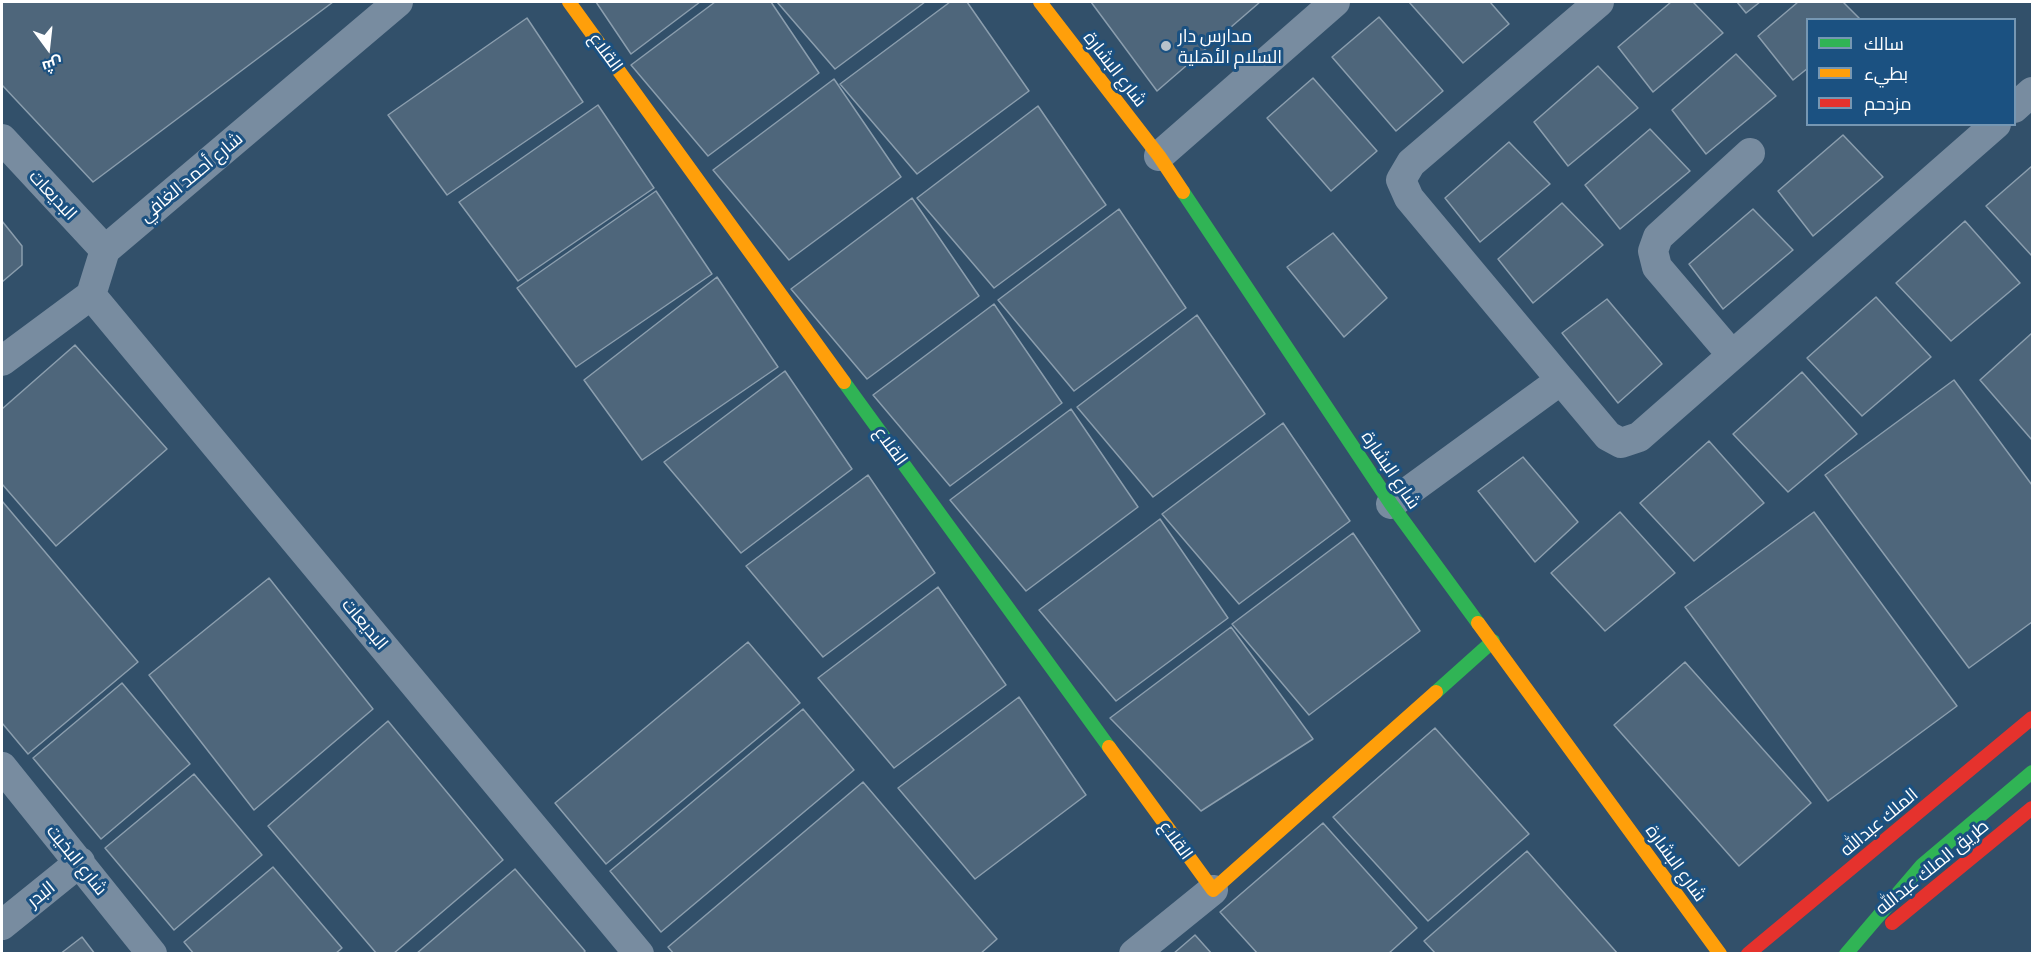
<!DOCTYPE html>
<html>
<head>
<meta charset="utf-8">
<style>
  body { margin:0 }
  #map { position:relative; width:2034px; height:955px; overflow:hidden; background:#32506a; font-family:Commissioner,Cairo,sans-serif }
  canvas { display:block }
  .frame { position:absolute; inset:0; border:3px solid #fff; pointer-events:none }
  .legend { position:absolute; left:1806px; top:18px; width:210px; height:108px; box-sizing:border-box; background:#1b5181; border:2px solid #7697b3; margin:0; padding:8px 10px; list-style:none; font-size:18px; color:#fff }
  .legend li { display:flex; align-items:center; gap:12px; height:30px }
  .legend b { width:30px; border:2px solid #7697b3 }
  .north { position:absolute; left:18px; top:18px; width:60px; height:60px; -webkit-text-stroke:4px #1b5181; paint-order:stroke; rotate:165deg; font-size:16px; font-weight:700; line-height:24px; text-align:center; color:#fff }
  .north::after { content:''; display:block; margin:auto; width:21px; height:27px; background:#fff; clip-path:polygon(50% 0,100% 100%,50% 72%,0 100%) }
</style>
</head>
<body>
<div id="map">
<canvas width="2034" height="955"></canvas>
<div class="frame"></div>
<ul class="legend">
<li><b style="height:8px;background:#30b455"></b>سالك</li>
<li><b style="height:8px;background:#ff9f0a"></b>بطيء</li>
<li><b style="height:8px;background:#e5322d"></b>مزدحم</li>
</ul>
<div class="north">ش</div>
</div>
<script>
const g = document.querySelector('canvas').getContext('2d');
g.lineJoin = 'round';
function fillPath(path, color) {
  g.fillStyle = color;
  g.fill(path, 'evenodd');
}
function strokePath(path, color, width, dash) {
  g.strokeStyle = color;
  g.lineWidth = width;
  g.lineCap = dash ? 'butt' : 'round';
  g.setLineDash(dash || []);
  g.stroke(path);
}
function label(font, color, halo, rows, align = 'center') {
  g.font = font + ' Commissioner,Cairo,sans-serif';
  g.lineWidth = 6;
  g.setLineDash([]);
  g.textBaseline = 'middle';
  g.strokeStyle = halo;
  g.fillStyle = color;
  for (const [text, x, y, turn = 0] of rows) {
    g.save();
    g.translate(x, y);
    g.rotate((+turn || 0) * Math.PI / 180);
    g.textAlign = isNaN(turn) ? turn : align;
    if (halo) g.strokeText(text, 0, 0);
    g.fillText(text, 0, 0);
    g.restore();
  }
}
const building = new Path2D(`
  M2 2H333L93 182 2 85Z
  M596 2H700L631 54Z
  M715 2H771L819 73 708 156 631 65Z
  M777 2H925L835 69Z
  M950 2H967L1029 91 917 174 840 84Z
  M1091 2H1260L1157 91Z
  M1409 2H1490L1509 24 1463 63Z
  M1671 2H1693L1723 33 1653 92 1618 47Z
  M1737 2H1760L1746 13Z
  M1798 2H1843L1861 20H1808V68L1793 80 1758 36Z
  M1379 17 1443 91 1396 131 1332 57Z
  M527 18 583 102 447 195 388 115Z
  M1736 54 1776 96 1706 154 1672 110Z
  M1598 66 1638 108 1568 166 1534 122Z
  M1313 78 1377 151 1331 191 1267 118Z
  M834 79 901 177 789 260 713 170Z
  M598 105 654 188 518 281 459 202Z
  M1038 106 1106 205 994 288 917 198Z
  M1650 129 1690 171 1620 229 1585 185Z
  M1843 135 1883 177 1813 236 1778 191Z
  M1509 142 1550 184 1480 242 1445 198Z
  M2032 166V256L1986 206Z
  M656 191 712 274 576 367 517 288Z
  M912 198 979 296 867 379 791 289Z
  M1562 203 1603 245 1533 303 1498 259Z
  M1119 209 1186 308 1074 391 998 300Z
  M1753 209 1793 250 1723 309 1689 264Z
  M2 221 22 246V265L2 282Z
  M1965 221 2020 283 1951 341 1896 283Z
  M1333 233 1387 298 1344 337 1287 267Z
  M717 277 778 367 642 460 584 380Z
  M1876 297 1931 357 1862 416 1807 358Z
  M1607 299 1662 364 1618 403 1562 333Z
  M994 304 1062 403 950 486 873 395Z
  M1197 315 1265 414 1153 497 1077 407Z
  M2032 333V440L1980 380Z
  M75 345 167 449 56 546 2 484V409Z
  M785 371 852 469 741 553 664 462Z
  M1802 372 1857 434 1788 492 1733 434Z
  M1954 380 2032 485V622L1969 668 1825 475Z
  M1071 409 1138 507 1026 591 950 500Z
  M1283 423 1350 521 1239 604 1162 514Z
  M1709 441 1764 503 1694 561 1640 503Z
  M1523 457 1578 522 1535 562 1478 491Z
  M868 475 935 573 823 657 746 566Z
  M2 501 138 662 28 754 2 723Z
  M1620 512 1675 573 1605 631 1551 573Z
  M1814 512 1957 706 1828 801 1685 607Z
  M1160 519 1228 618 1116 701 1039 610Z
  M1353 533 1420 631 1309 715 1232 624Z
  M269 578 373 709 254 810 149 675Z
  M938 587 1006 685 894 768 818 678Z
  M1231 627 1313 739 1201 811 1110 718Z
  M748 642 800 703 606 864 555 803Z
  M1685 662 1811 803 1739 866 1614 725Z
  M122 683 190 764 101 839 33 758Z
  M1019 697 1086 795 975 879 898 788Z
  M803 709 854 770 661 932 610 871Z
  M388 721 503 860 393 954H377L268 826Z
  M1435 728 1529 834 1428 921 1333 817Z
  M194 774 262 855 174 930 105 848Z
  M863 782 997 939 980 954H674L668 947Z
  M1323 823 1417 928 1388 954H1258L1220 912Z
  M1527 851 1618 954H1436L1424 941Z
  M273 867 342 948 335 954H194L184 942Z
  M515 869 585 951 583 954H416Z
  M1195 935 1212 954H1173Z
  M82 937 95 954H60Z`);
fillPath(building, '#4e667b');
strokePath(building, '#8b9eae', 1.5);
strokePath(new Path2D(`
  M2014 108 2032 92
  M2 139 105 250
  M1159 156 1335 2
  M91 295 639 954
  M1732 355 1657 267 1653 251 1658 237 1750 153
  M2 361 91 295 105 250 398 2
  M1561 380 1409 198 1401 180 1411 163 1599 2
  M1391 504 1561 380 1608 436 1621 443 1639 437 1996 124
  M2 767 152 954
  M2 925 80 862
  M1134 954 1213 890`), '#788ca0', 30);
strokePath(new Path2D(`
  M1183 192 1391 504 1478 623
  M844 382 1109 747
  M1436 692 1493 641
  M1846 954 1922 865 2032 772`), '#30b455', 14);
strokePath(new Path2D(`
  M569 2 844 382
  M1040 2 1159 156 1183 192
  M1478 623 1720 954
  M1109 747 1213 890 1436 692`), '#ff9f0a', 14);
strokePath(new Path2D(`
  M1892 923 2032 808
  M1748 954 2032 718`), '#e5322d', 14);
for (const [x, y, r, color] of [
  [1166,46,6,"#b7c2cb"]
]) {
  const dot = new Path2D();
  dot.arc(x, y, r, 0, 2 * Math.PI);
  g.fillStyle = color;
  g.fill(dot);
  strokePath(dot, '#1b5181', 2);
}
label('18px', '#fff', '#1b5181', [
  ["مدارس دار",1178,36],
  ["السلام الأهلية",1178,57]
], 'left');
label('18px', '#fff', '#1b5181', [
  ["القلاع",606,52,54],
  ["شارع البشارة",1115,69,52],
  ["شارع أحمد الغافي",191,177,-40],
  ["البديعات",53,195,47],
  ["القلاع",891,446,54],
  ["شارع البشارة",1391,470,56],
  ["البديعات",365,624,50],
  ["الملك عبدالله",1879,822,-40],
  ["القلاع",1176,840,54],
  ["شارع البخيت",77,860,51],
  ["شارع البشارة",1676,863,54],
  ["طريق الملك عبدالله",1932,867,-39],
  ["البدر",41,894,-39]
]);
</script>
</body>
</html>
